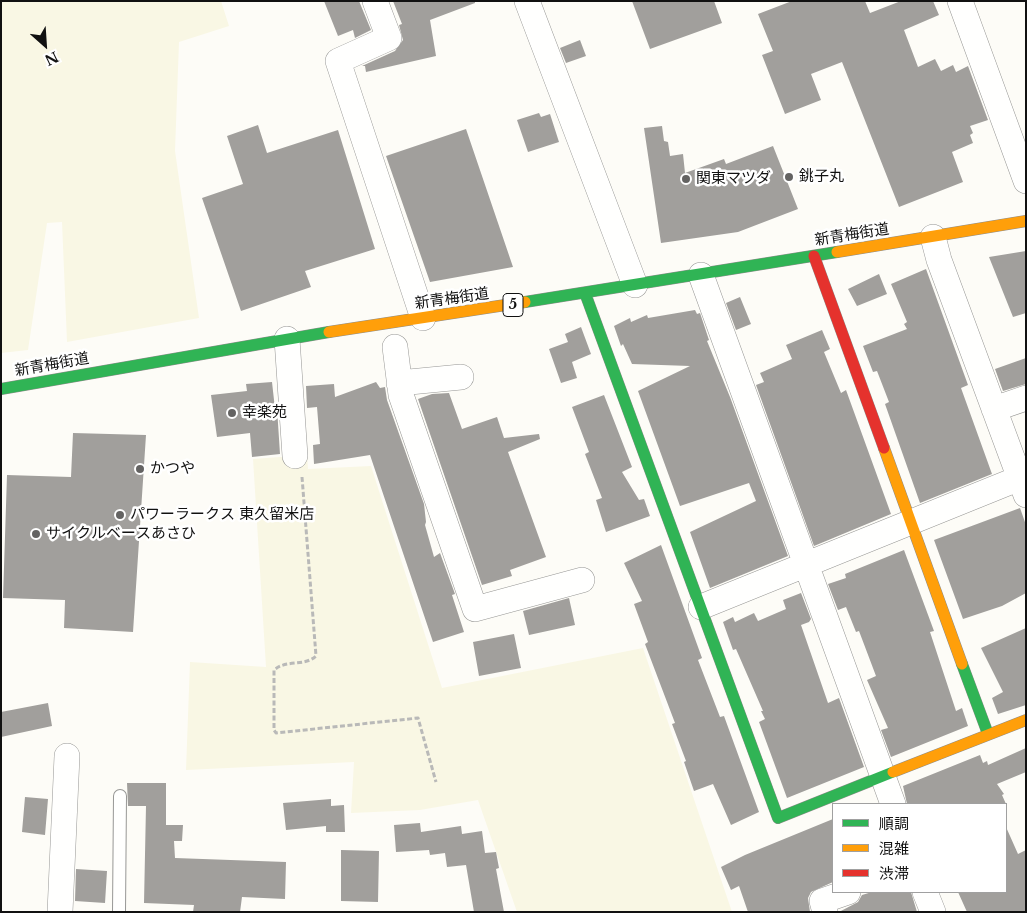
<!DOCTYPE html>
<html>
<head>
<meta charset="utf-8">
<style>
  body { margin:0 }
  #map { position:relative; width:1027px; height:913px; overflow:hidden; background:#fdfcf7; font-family:"Libre Baskerville","Noto Sans JP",serif }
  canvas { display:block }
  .frame { position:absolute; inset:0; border:2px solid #111; pointer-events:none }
  .legend { position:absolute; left:832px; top:803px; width:175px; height:90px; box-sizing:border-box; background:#fff; border:1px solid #a0a0a0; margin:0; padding:6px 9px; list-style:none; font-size:15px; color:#111 }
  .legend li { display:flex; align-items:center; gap:10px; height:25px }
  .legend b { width:25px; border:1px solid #a0a0a0 }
  .north { position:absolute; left:20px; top:20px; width:50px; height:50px; -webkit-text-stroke:4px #fff; paint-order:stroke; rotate:154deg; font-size:14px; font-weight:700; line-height:20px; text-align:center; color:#111 }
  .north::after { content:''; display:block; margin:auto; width:18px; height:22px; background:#111; clip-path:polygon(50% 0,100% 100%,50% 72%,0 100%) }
</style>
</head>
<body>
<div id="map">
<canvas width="1027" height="913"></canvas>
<div class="frame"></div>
<ul class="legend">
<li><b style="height:6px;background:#30b455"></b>順調</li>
<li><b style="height:6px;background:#ff9f0a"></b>混雑</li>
<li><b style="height:6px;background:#e5322d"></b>渋滞</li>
</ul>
<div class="north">N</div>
</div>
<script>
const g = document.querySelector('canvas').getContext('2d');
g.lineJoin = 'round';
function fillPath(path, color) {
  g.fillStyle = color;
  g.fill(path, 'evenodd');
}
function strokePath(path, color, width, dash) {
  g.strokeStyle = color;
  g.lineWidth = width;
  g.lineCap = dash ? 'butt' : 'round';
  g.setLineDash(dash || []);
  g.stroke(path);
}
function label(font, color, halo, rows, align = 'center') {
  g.font = font + ' "Libre Baskerville","Noto Sans JP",serif';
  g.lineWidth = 5;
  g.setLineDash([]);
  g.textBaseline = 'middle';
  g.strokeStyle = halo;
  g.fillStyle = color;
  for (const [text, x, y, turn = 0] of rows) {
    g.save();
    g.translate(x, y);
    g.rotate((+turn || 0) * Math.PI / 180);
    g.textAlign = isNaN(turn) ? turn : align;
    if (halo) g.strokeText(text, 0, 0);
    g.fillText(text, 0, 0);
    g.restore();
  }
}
fillPath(new Path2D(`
  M1 1H221L229 26 179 42 175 151 199 318 67 342 62 222 47 223 28 350 1 353Z
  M307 455 308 469 371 466 442 688 643 648 732 912H517L478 800 420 810 351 813 354 762 186 770 190 662 266 667 253 459Z`), '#f9f7e4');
fillPath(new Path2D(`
  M324 1H359L371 30 355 38 353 30 338 36Z
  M393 1H475V3L430 20 436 56 366 72 365 66H362L395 51 403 40 399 25 402 24Z
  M632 1H714L722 23 650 49Z
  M792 1H865L870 13 901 1H933L939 15 904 30 918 67 935 59 941 71 953 65 956 72 968 66 988 120 970 126 973 133 970 135 973 143 952 152 963 182 899 207 842 62 811 74 821 100 785 114 762 55 773 51 758 14Z
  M580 40 586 56 566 63 560 48Z
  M539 113 541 117 550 114 559 142 528 152 517 120Z
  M258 125 267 153 338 130 375 249 305 271 311 287 241 311 202 198 243 184 227 136Z
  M662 126 664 141 668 142 670 156 683 154 685 173 724 159 726 164 773 146 798 209 738 232 661 243 644 128Z
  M466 129 513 267 430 282 386 156Z
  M1026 251V313L1013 317 989 257Z
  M926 269 968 385 961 388 992 474 920 503 885 404 889 402 877 371 873 372 863 346 907 329 904 324 907 322 891 284Z
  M879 274 887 294 857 306 848 289Z
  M740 297 751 324 736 330 726 303Z
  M695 310 697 314 700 313 709 340 707 341 730 397 788 556 710 588 690 532 756 501 749 483 680 506 638 391 690 366 632 364 623 344 621 346 614 326 630 318 631 322 647 315 648 318Z
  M581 327 591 354 572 362 577 378 561 383 549 349 568 342 565 334Z
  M822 330 830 349 824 352 841 393 846 390 891 514 814 546 756 385 764 382 760 373 792 359 786 345Z
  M1026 358V384L1003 391 995 369Z
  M272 382 275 409 277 408 280 454 252 457 250 433 217 437 211 395 247 391 246 384Z
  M376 382 380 388 385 387 387 400 424 504 426 522 425 525 434 557 440 553 455 594 452 595 464 632 433 642 370 455 314 464 313 445 320 444 317 407 307 408 306 386 334 384 335 397Z
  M449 393 462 429 497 417 504 438 539 434 540 439 508 452 546 557 510 570 512 576 482 585 418 399 432 394Z
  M604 395 632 467 622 472 639 500 644 499 650 516 606 532 596 500 602 498 585 454 589 452 572 407Z
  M73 433 146 435 133 632 64 628 65 600 3 598 7 475 71 477Z
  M1020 508 1026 525V593L1002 606 963 619 934 540Z
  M661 545 702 658 698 660 720 717 724 716 759 812 731 825 713 784 694 791 684 762 686 761 672 724 675 723 645 644 648 642 634 604 642 601 624 563Z
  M904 550 934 631 930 632 956 711 962 708 968 726 891 757 881 730 888 728 867 680 876 676 859 631 856 632 846 607 838 610 828 584 846 578 845 574Z
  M801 593 811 619 809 622 801 625 828 703 839 698 864 767 787 798 759 722 765 719 761 711H763L736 649 733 650 723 622 733 617 735 622 754 613 758 621 786 609 783 600Z
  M569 598 575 625 529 635 523 611Z
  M1026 628V705L998 714 992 698 1003 692 981 648Z
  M514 634 521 668 479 676 473 642Z
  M48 703 52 726 1 737V712Z
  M1026 748V772L997 784 1004 794 1002 795 1006 804H907L903 786 980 755 983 763 987 761 988 765Z
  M127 783H166V825H183L182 841H174L175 858 286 862 285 899 242 897 240 912H193L194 905 144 903 146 806H128Z
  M25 797 48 799 45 835 22 832Z
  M331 799V806L344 805 345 832H326V826L286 830 283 803Z
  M833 819V882L811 892 808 898 810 912H748L739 886 731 890 721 867 745 855Z
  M420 823 421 832 461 826 462 834 482 831 485 853 496 852 499 868 496 869 504 912H474L466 865 447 867 445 853 430 855 429 850 396 852 394 825Z
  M1006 827 1018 854 1026 850V912H967L958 892H1006Z
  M341 850 379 851 378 902 341 901Z
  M76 869 107 871 105 903 75 901Z
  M872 892H911L917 912H839L858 902 862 895Z`), '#a19f9c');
const lane = new Path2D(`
  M119 912 120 796`);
const street = new Path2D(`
  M375 1 389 38 338 61 423 318
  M527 1 635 285
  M960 1 1026 181
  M933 237 939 260 1026 495
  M701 275 893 804
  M287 339 295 456
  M395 347 401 395 475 609 582 580
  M399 383 461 377
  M994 409 1026 398
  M701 607 1020 478
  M925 892 933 912
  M60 912 67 756
  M825 912 822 901 848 892`);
const fast = new Path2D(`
  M585 293 778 818 893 772
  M525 302 837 252
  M1 389 329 332
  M962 664 988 734`);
const slow = new Path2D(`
  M837 252 1026 221
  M329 332 525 302
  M884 448 962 664
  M893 772 1026 720`);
const jam = new Path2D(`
  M814 256 884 448`);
strokePath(lane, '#979795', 14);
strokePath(street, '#979795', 26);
strokePath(fast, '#8e8d8b', 12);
strokePath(slow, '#8e8d8b', 12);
strokePath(jam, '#8e8d8b', 12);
strokePath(new Path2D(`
  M302 477 316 656C304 667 287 659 274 670V730L276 733 418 718 436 782`), '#b9b9b8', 3, [5, 2.5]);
strokePath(lane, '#fffffe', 12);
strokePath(street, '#fffffe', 25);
strokePath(fast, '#30b455', 11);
strokePath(slow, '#ff9f0a', 11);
strokePath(jam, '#e5322d', 11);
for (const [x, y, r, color] of [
  [789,177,5,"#646362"],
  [686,179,5,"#646362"],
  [232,413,5,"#646362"],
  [140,469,5,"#646362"],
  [120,515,5,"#646362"],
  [36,534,5,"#646362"]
]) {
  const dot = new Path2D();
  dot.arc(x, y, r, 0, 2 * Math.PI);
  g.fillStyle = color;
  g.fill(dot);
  strokePath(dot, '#fff', 2);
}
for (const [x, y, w] of [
  [513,305,20]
]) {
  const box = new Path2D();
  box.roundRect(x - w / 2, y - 11.5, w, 23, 4);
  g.fillStyle = '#fff';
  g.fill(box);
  strokePath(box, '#111', 1);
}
label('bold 14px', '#111', null, [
  ["5",513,305]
]);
label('15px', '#111', '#fff', [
  ["銚子丸",799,177],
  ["関東マツダ",696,179],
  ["幸楽苑",242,413],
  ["かつや",150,469],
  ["パワーラークス 東久留米店",130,515],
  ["サイクルベースあさひ",46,534]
], 'left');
label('15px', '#111', '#fff', [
  ["新青梅街道",852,235,-9],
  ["新青梅街道",452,299,-8],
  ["新青梅街道",52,365,-10]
]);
</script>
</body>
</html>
